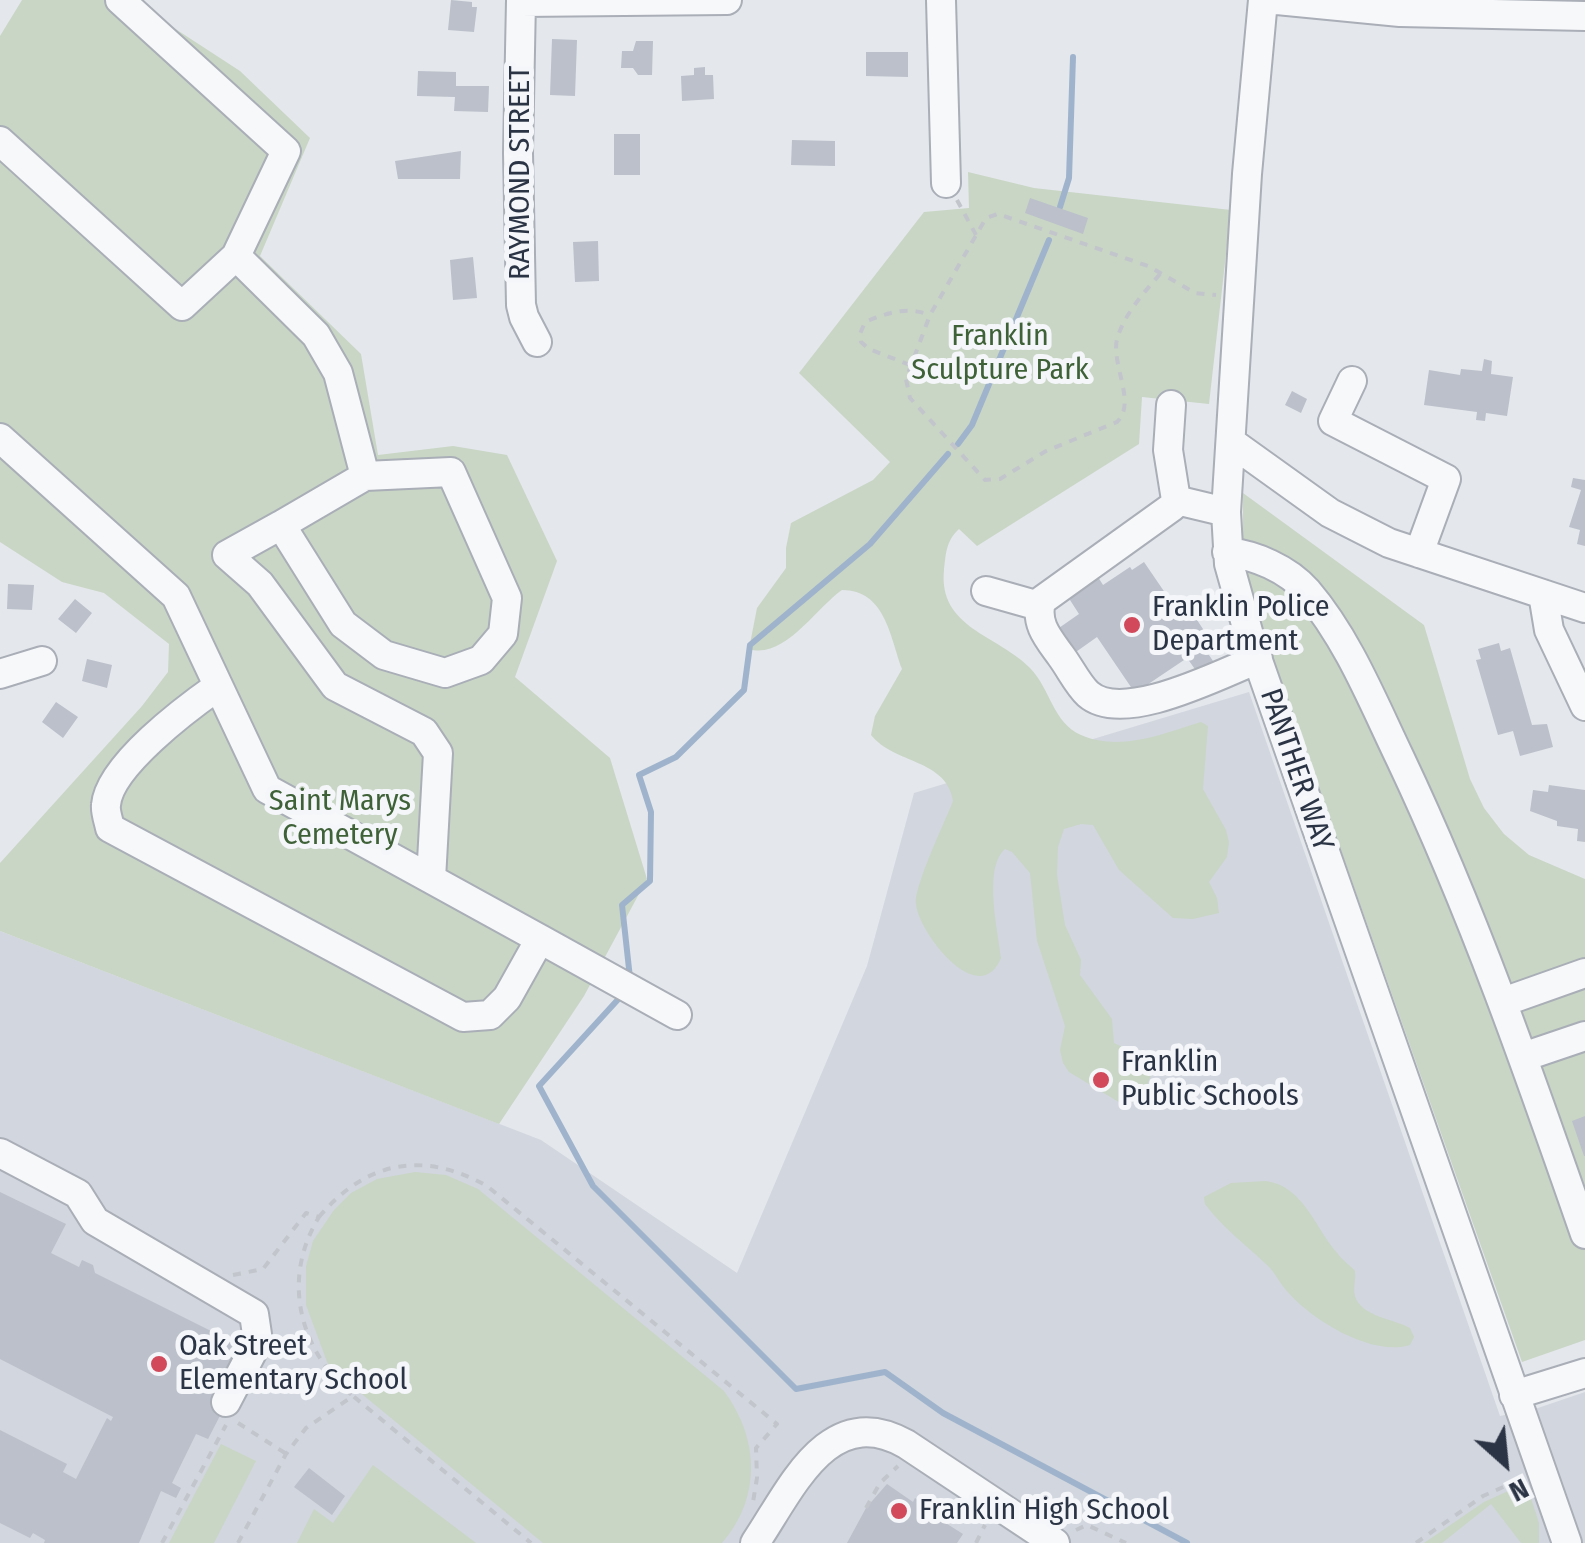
<!DOCTYPE html>
<html>
<head>
<meta charset="utf-8">
<style>
  body { margin:0 }
  #map { position:relative; width:1585px; height:1543px; overflow:hidden; background:#e4e7ec; font-family:"Fira Sans Condensed",sans-serif }
  canvas { display:block }
  .north { position:absolute; left:1455px; top:1413px; width:100px; height:100px; -webkit-text-stroke:8px #f4f6f9; paint-order:stroke; rotate:153deg; font-size:28px; font-weight:700; line-height:40px; text-align:center; color:#2b3445 }
  .north::after { content:''; display:block; margin:auto; width:35px; height:45px; background:#2b3445; clip-path:polygon(50% 0,100% 100%,50% 72%,0 100%) }
</style>
</head>
<body>
<div id="map">
<canvas width="1585" height="1543"></canvas>
<div class="north">N</div>
</div>
<script>
const g = document.querySelector('canvas').getContext('2d');
g.lineJoin = 'round';
function fillPath(path, color) {
  g.fillStyle = color;
  g.fill(path, 'evenodd');
}
function strokePath(path, color, width, dash) {
  g.strokeStyle = color;
  g.lineWidth = width;
  g.lineCap = dash ? 'butt' : 'round';
  g.setLineDash(dash || []);
  g.stroke(path);
}
function label(font, color, halo, rows, align = 'center') {
  g.font = font + ' "Fira Sans Condensed",sans-serif';
  g.lineWidth = 10;
  g.setLineDash([]);
  g.textBaseline = 'middle';
  g.strokeStyle = halo;
  g.fillStyle = color;
  for (const [text, x, y, turn = 0] of rows) {
    g.save();
    g.translate(x, y);
    g.rotate((+turn || 0) * Math.PI / 180);
    g.textAlign = isNaN(turn) ? turn : align;
    if (halo) g.strokeText(text, 0, 0);
    g.fillText(text, 0, 0);
    g.restore();
  }
}
fillPath(new Path2D(`
  M1249 692 1500 1416 1538 1408 1585 1392V1543H0V931L541 1140 737 1273 867 966 914 793Z`), '#d2d6de');
fillPath(new Path2D(`
  M22 0H139L154 15 240 71 310 138 260 256 361 354 378 455 453 446 507 455 557 561 515 677 610 758 647 879 584 996 499 1124 0 931V863L142 706 168 672 169 644 104 593 62 582 0 542V36Z
  M968 172 1034 188 1231 210 1209 404 1142 397 1139 444 977 546 959 529C946 541 946 553 944 570 938 628 998 635 1030 668 1050 688 1053 723 1081 735 1120 752 1162 734 1201 722L1208 726 1203 789 1226 830 1229 842 1227 857 1209 882 1217 898 1219 913 1193 919 1173 918 1119 870 1093 825 1081 824 1064 829 1058 847 1057 875 1065 925 1081 960 1080 975 1112 1019 1114 1043 1142 1056 1152 1071C1148 1088 1139 1100 1122 1104L1069 1072 1063 1063 1060 1050 1065 1026 1037 941 1030 873 1012 852 1005 849C983 868 998 930 1001 958 979 1011 918 932 916 904 914 886 945 822 953 801 947 759 894 764 871 735L875 716 902 669C890 636 885 590 842 590 816 608 784 660 749 649L757 608 786 568V548L791 523 873 480 890 462 799 373 924 212 969 208Z
  M1243 493 1424 625 1470 779 1484 808 1504 834 1529 855 1585 879V1340L1522 1362 1251 596 1243 554Z
  M415 1172 446 1175 478 1189 724 1391C759 1438 762 1497 722 1543H543L329 1367 306 1305V1266L313 1241 334 1210 351 1193 377 1179Z
  M1266 1181C1304 1186 1316 1230 1338 1254 1343 1261 1350 1265 1355 1271 1356 1279 1353 1289 1355 1296 1360 1316 1394 1319 1410 1328L1414 1337 1410 1345C1371 1357 1310 1319 1286 1290 1279 1282 1275 1272 1267 1265 1246 1245 1222 1227 1205 1204L1204 1197 1231 1183Z
  M221 1444 256 1461 214 1543H169Z
  M373 1465 476 1543H297L314 1509 333 1523Z
  M1526 1483 1539 1523V1543H1521L1491 1504 1442 1543H1424L1484 1502Z`), '#c9d6c5');
strokePath(new Path2D(`
  M1060 207 1069 178 1073 57
  M958 444 972 425 1049 240
  M630 978 622 905 650 881 651 812 639 775 676 757 744 690 750 645 870 544 948 454
  M623 994 539 1086 593 1186 796 1389 885 1372 943 1413 1187 1543`), '#9fb4cc', 6);
fillPath(new Path2D(`
  M451 0 472 2V7H477L474 32 448 30Z
  M552 39 577 40 575 96 550 95Z
  M636 41H653L652 75H638L633 68H621L622 51H633Z
  M866 52H908V77L866 76Z
  M705 67V75H713L714 99 682 101 681 76 694 75V68Z
  M418 71 456 72V86H489L488 112 454 111 455 97 417 96Z
  M614 134H640V175H614Z
  M792 140 835 141V166L791 165Z
  M461 151 460 179H398L395 161Z
  M1030 198 1088 218 1083 234 1025 213Z
  M598 241 599 281 575 282 573 242Z
  M473 257 477 298 453 300 450 260Z
  M1484 359 1492 361 1491 374 1513 377 1507 416 1486 413 1485 421 1476 420 1477 412 1424 405 1429 370 1460 375 1461 369 1482 371Z
  M1292 391 1307 399 1301 413 1285 405Z
  M1573 478 1585 480V546L1577 544 1580 530 1569 527 1581 490 1571 487Z
  M1144 562 1172 603 1181 598 1190 611 1195 607 1201 617 1197 620 1207 635 1199 640 1213 661 1197 672 1187 658 1135 693 1097 637 1073 654 1056 630 1079 614 1070 600 1072 594 1098 577 1103 585 1130 567 1132 570Z
  M8 584 34 585 32 610 7 609Z
  M75 599 92 613 76 633 58 619Z
  M1499 643 1501 651 1510 648 1532 725 1547 724 1553 747 1520 756 1513 731 1498 735 1476 660 1481 659 1478 649Z
  M87 659 112 665 107 688 82 681Z
  M56 702 78 717 63 738 42 722Z
  M1549 785 1585 790V842L1577 841 1578 829 1557 826V821L1530 811 1533 790 1548 792Z
  M1585 1116V1156H1584L1572 1121Z
  M0 1192 66 1224 51 1253 79 1267 82 1260 93 1265 95 1273 241 1346 224 1408 208 1439 196 1434 172 1483 181 1488 176 1498 161 1491 139 1543H44L45 1540 33 1533 30 1538 0 1523V1430L67 1464 63 1472 76 1479 107 1418 111 1421 113 1417 0 1359Z
  M309 1468 345 1496 332 1515 294 1487Z
  M887 1484 913 1502 915 1498 939 1514 936 1517 963 1534 957 1543H847L866 1508Z`), '#bbc0ca');
const minor = new Path2D(`
  M120 0 286 151 236 256 316 335 338 373 365 476
  M521 0 518 153 521 305 524 317 537 342
  M941 0 946 183
  M1263 0 1247 174 1226 512 1229 564 1249 635 1567 1543
  M1277 0 1400 12 1585 16
  M521 2 727 0
  M0 141 182 306 236 256
  M1352 381 1333 421 1446 479 1419 553
  M1171 405 1168 450 1176 500 1226 512
  M0 438 176 596 267 789 431 879
  M1231 442 1330 513 1389 543 1585 608
  M1176 500 1172 507 1041 601C1035 624 1048 638 1061 656 1070 668 1078 685 1088 694 1123 725 1220 674 1258 659
  M1227 552C1255 555 1288 569 1307 591 1348 639 1373 702 1400 758 1473 912 1529 1073 1585 1234
  M986 591 1039 606
  M1543 594 1549 630 1585 706
  M0 674 42 661
  M217 687C187 708 109 766 106 805 105 812 109 822 110 828L463 1017 490 1015 507 998 540 939 431 879 438 753 424 732 335 686 260 584 227 555 281 525 343 624 384 655 445 673 481 660 503 634 507 598 451 472 365 476 281 525
  M540 939 677 1015
  M1503 1002 1585 973
  M1523 1057 1585 1036
  M0 1153 78 1194 95 1221 254 1314 258 1341 226 1402
  M1514 1395 1585 1373
  M755 1543C791 1490 828 1400 906 1444L1055 1543`);
strokePath(minor, '#a9aeb7', 32);
strokePath(new Path2D(`
  M957 200 976 235
  M1160 274C1143 294 1125 313 1117 339 1111 365 1137 403 1117 422L1046 451 1000 479 985 480 910 398 906 379 930 315 986 218 998 214 1148 266 1195 293 1216 295
  M910 365 869 349 861 342 860 334 865 322C887 313 906 306 930 315
  M319 1217C366 1161 423 1150 487 1186L777 1424 756 1448 757 1478 753 1502
  M233 1275 263 1269 306 1213 319 1217C281 1279 299 1350 353 1396
  M238 1423 285 1453
  M927 1506 935 1492
  M866 1508 880 1483 898 1466
  M1076 1530 1087 1525 1126 1543
  M162 1543 226 1425
  M238 1543 286 1454 306 1428 353 1396 531 1543
  M976 1543 985 1525
  M1416 1543 1483 1496 1519 1480`), '#c2c5cb', 4, [8, 8]);
strokePath(minor, '#f7f8fa', 28);
for (const [x, y, r, color] of [
  [1132,625,10,"#d1495b"],
  [1101,1080,10,"#d1495b"],
  [159,1364,10,"#d1495b"],
  [899,1511,10,"#d1495b"]
]) {
  const dot = new Path2D();
  dot.arc(x, y, r, 0, 2 * Math.PI);
  g.fillStyle = color;
  g.fill(dot);
  strokePath(dot, '#f4f6f9', 4);
}
label('30px', '#2b3445', '#f4f6f9', [
  ["RAYMOND STREET",521,173,-90],
  ["PANTHER WAY",1296,770,71]
]);
label('30px', '#3f6138', '#f4f6f9', [
  ["Franklin",1000,337],
  ["Sculpture Park",1000,371],
  ["Saint Marys",340,802],
  ["Cemetery",340,836]
]);
label('30px', '#2b3445', '#f4f6f9', [
  ["Franklin Police",1152,608],
  ["Department",1152,642],
  ["Franklin",1121,1063],
  ["Public Schools",1121,1097],
  ["Oak Street",179,1347],
  ["Elementary School",179,1381],
  ["Franklin High School",919,1511]
], 'left');
</script>
</body>
</html>
